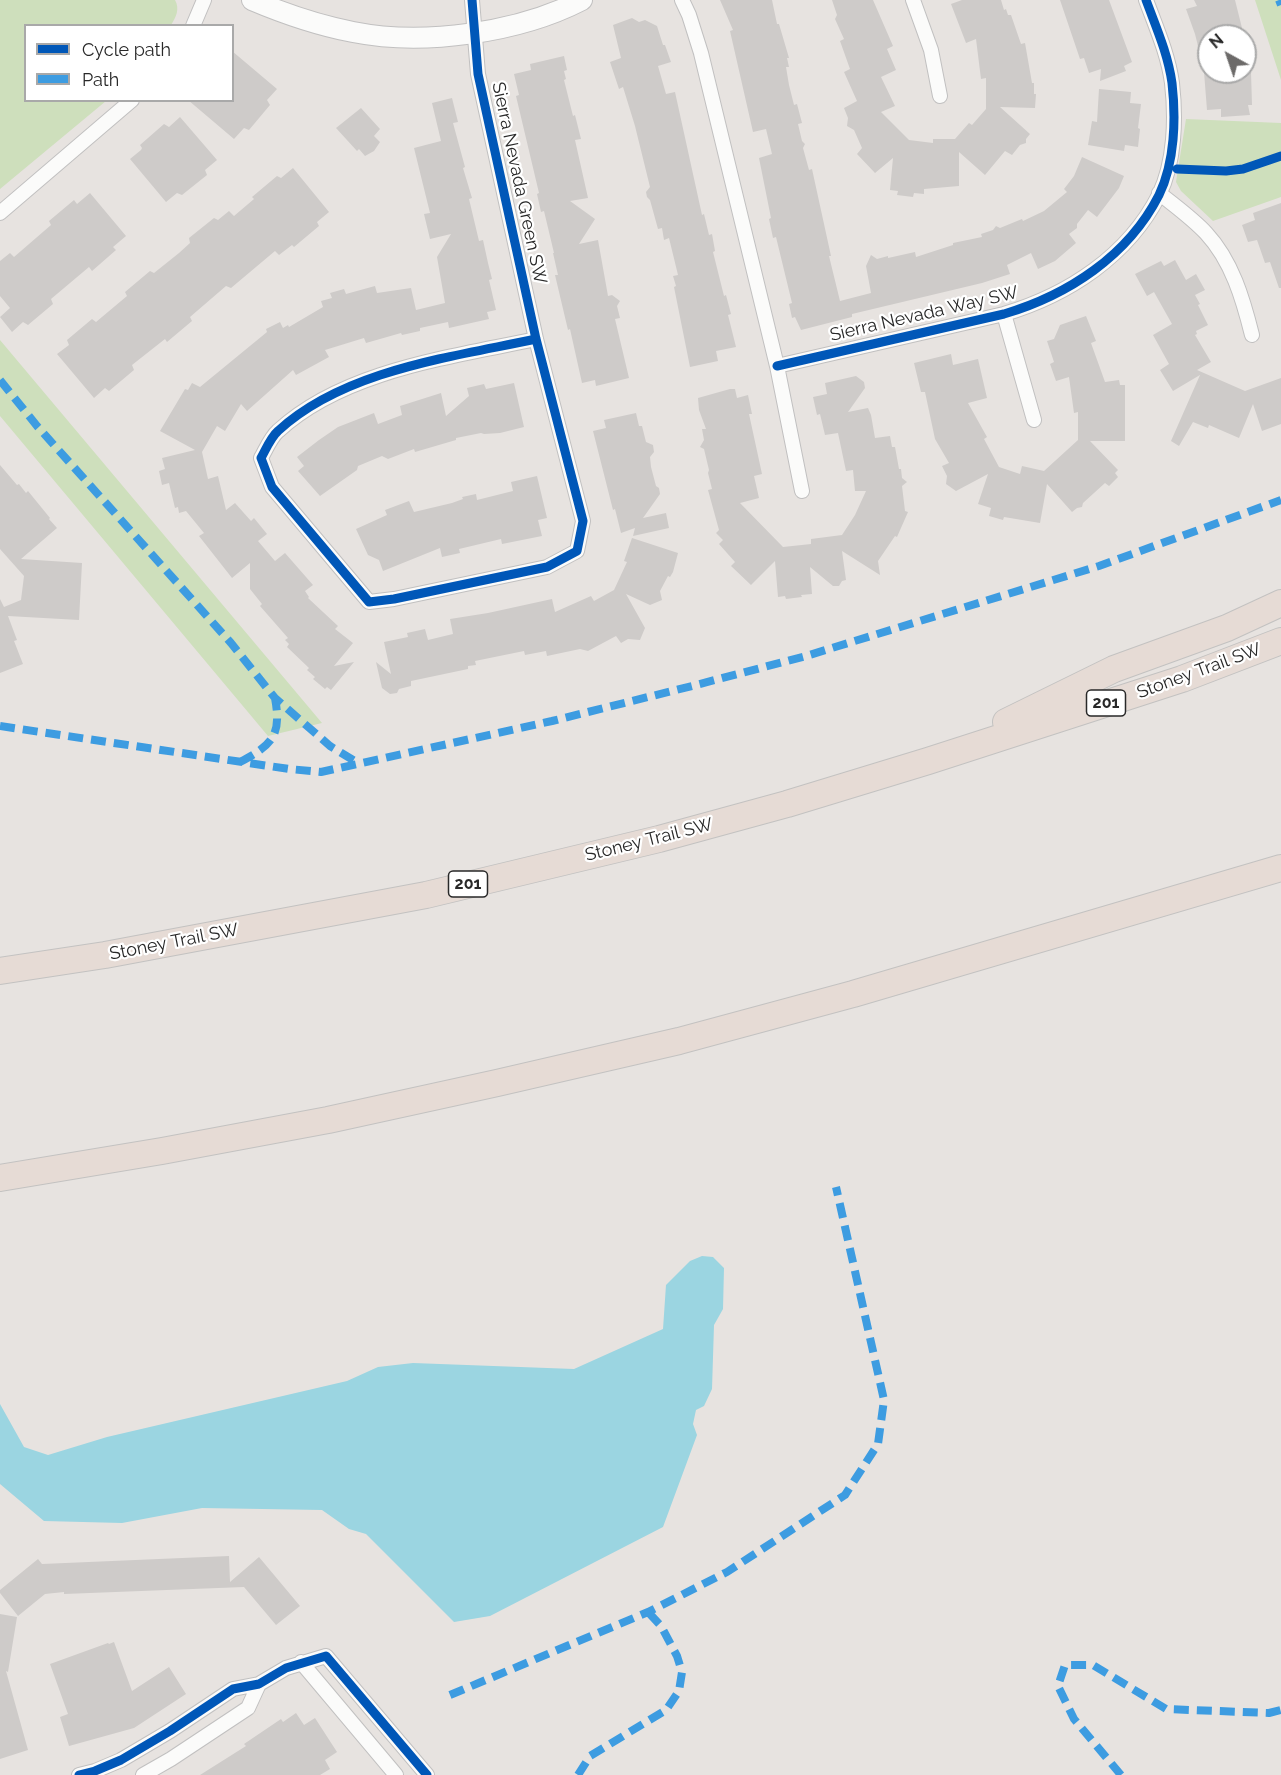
<!DOCTYPE html>
<html>
<head>
<meta charset="utf-8">
<style>
  body { margin:0 }
  #map { position:relative; width:1281px; height:1775px; overflow:hidden; background:#e7e3e0; font-family:Raleway,sans-serif }
  canvas { display:block }
  .legend { position:absolute; left:24px; top:24px; width:210px; height:78px; box-sizing:border-box; background:#fff; border:2px solid #a9a9a9; margin:0; padding:8px 10px; list-style:none; font-size:18px; color:#292929 }
  .legend li { display:flex; align-items:center; gap:12px; height:30px }
  .legend b { width:30px; border:2px solid #a9a9a9 }
  .north { position:absolute; left:1197px; top:24px; width:60px; height:60px; box-sizing:border-box; background:#fff; border:2px solid #a9a9a9; border-radius:50%; rotate:320deg; font-size:16px; font-weight:700; line-height:24px; text-align:center; color:#292929 }
  .north::after { content:''; display:block; margin:auto; width:21px; height:27px; background:#6c6a69; clip-path:polygon(50% 0,100% 100%,50% 72%,0 100%) }
</style>
</head>
<body>
<div id="map">
<canvas width="1281" height="1775"></canvas>
<ul class="legend">
<li><b style="height:8px;background:#0057b8"></b>Cycle path</li>
<li><b style="height:8px;background:#3d9ce1"></b>Path</li>
</ul>
<div class="north">N</div>
</div>
<script>
const g = document.querySelector('canvas').getContext('2d');
g.lineJoin = 'round';
function fillPath(path, color) {
  g.fillStyle = color;
  g.fill(path, 'evenodd');
}
function strokePath(path, color, width, dash) {
  g.strokeStyle = color;
  g.lineWidth = width;
  g.lineCap = dash ? 'butt' : 'round';
  g.setLineDash(dash || []);
  g.stroke(path);
}
function label(font, color, halo, rows, align = 'center') {
  g.font = font + ' Raleway,sans-serif';
  g.lineWidth = 4.5;
  g.setLineDash([]);
  g.textBaseline = 'middle';
  g.strokeStyle = halo;
  g.fillStyle = color;
  for (const [text, x, y, turn = 0] of rows) {
    g.save();
    g.translate(x, y);
    g.rotate((+turn || 0) * Math.PI / 180);
    g.textAlign = isNaN(turn) ? turn : align;
    if (halo) g.strokeText(text, 0, 0);
    g.fillText(text, 0, 0);
    g.restore();
  }
}
fillPath(new Path2D(`
  M0 0H175C180 9 176 17 171 25L26 26V100L106 101 0 189Z
  M1255 0H1281V80Z
  M1186 119 1281 123V197L1213 221 1181 191 1176 182Z
  M0 340 322 723 268 736 0 416Z`), '#cedfbc');
fillPath(new Path2D(`
  M702 1256 713 1257 724 1268 723 1309 714 1325 712 1389 704 1406 696 1410 693 1424 697 1435 663 1527 490 1616 454 1622 366 1534 349 1529 322 1510 202 1508 122 1523 44 1521 0 1484V1404L24 1447 48 1455 107 1437 347 1381 378 1367 413 1363 574 1369 663 1329 666 1285 690 1261Z`), '#9bd5e1');
fillPath(new Path2D(`
  M720 0H772L777 24H779L789 58H787L789 67H786L789 85 794 105 797 104 802 123 798 124 802 141 805 144 803 148 809 170 812 169 831 256H829L840 301 871 293 866 266 871 255 877 259 888 256V258L915 252 916 257 953 245V243L982 237 981 234 993 230 996 226 1000 228 1022 219 1023 221 1044 211 1067 192 1064 189 1074 176 1082 157 1124 176 1119 188 1097 217 1088 210 1077 224V228L1069 234 1076 243 1055 261 1038 269 1031 253 1007 265 1010 274 982 283 852 314V317L801 330 795 317 792 318 789 304 792 303 776 237 773 238 769 219 771 218 759 158 772 154 766 129 753 132 730 31 733 30Z
  M832 0H873L893 46 887 49 896 70 881 77 895 106 881 112 909 140 933 143V139H955L969 123 972 125 986 109V78L981 79 976 39 966 43 951 4 962 0H1001L1004 10 1006 9 1008 15H1011L1021 44 1025 43 1032 83H1034V94H1036L1035 108 1000 107 1030 134 1026 139V143L1020 145 1012 155 1005 151 985 175 959 152V186L924 189V194L914 193 913 197 897 195 898 191 890 190 893 158 875 173 857 154 862 148 854 130 847 126 848 118 844 108 857 101 844 72 850 69 840 41 844 39 835 19 837 15Z
  M1060 0H1109L1132 62 1124 66 1126 71 1100 81 1101 69 1089 73 1084 58 1080 59Z
  M1194 0H1235L1244 36H1209V69L1204 70 1195 34 1186 9 1197 6Z
  M632 18 639 22 645 20 657 26 663 45H665L671 62 658 66 666 94 675 92 702 215 704 214 709 235 712 234 715 251 713 252 724 296 726 295 731 314 728 315 736 347 716 351 718 361 690 367 674 287 676 286 673 276 678 275 669 238 664 240 662 228 658 229 650 200 647 197 646 192 650 187 635 126 623 87 619 89 610 62 621 58 613 25Z
  M232 51 277 89 267 100 270 105 249 130 244 128 234 139 188 100H232Z
  M564 56 567 70 564 71 566 79 564 80 573 116 575 115 581 139 575 140 588 198 570 201 595 219 579 244 598 240 608 296 612 295 620 301 617 306 620 318 615 319 629 378 596 386 595 380 582 383 570 329 568 330 555 275H558L553 253H554L544 211 541 212 537 194 539 193 516 96 519 95 514 74 531 70 530 64Z
  M1204 72H1251L1252 105H1248L1250 115 1221 117V109L1207 110Z
  M1099 89 1131 92 1130 103 1141 104 1138 128 1140 129 1138 147 1125 145 1124 151 1088 145 1092 121 1097 122Z
  M452 98 458 122 453 123 465 167 463 168 472 198 469 199 479 241 483 240 488 263 492 279 489 280 496 310 487 312 489 319 449 328 448 322 420 328V331L402 335 401 333 366 343 364 338 325 350 329 357 296 375 293 370 247 411 241 404 225 431 217 426 202 452 208 479 218 476 226 510 235 503 251 521 254 518 267 534 258 541 275 561 285 553 313 585 305 591 309 597 308 598 338 626 335 629 353 643 334 666 354 662 331 690 327 687 325 689 313 679 315 677 307 670 309 668 287 647 289 644 285 640 288 638 260 606 262 604 250 589V563L232 578 199 536 204 533 186 511 179 513 178 507 175 508 169 483 162 485 159 471 165 469 162 458 195 450 160 431 185 389 188 390 192 383 200 387 267 332 266 329 280 322 283 328 288 325 289 327 323 307 321 301 332 298 330 293 344 289 346 294 375 286 377 293 411 288 416 310 445 303 437 257 451 234 430 239 424 214 430 213 414 148 441 141 432 103Z
  M361 108 380 129 374 136 380 142 374 151 365 156 359 149 357 151 336 128Z
  M180 117 217 160 205 170 207 175 182 195 177 193 166 202 130 159 141 150 142 148 140 145 164 124 169 127Z
  M293 168 329 212 317 222 319 226 294 247 292 245 279 255 275 251 231 288 226 286 190 317 192 321 167 342 165 339 132 365 134 370 109 391 105 388 94 398 57 354 69 345 67 340 92 319 96 322 127 296 125 292 150 271 154 273 179 253 190 243 189 238 214 218 218 220 229 211 234 216 254 199 252 197 277 176 281 178Z
  M90 193 126 236 113 247 116 250 92 271 89 267 51 299 53 304 28 325 23 322 12 332 0 317 10 308 0 296V261L10 253 14 257 51 225 49 221 74 200 77 204Z
  M1281 203V288H1279L1270 262 1265 263 1257 240 1248 242 1242 225 1255 220 1253 213Z
  M1175 260 1186 280 1196 274 1205 290 1195 295 1200 304 1198 305 1208 325 1196 331 1197 334 1195 335 1211 362 1197 370 1245 391 1281 378V424L1262 431 1253 404 1239 438 1209 425 1208 428 1193 422 1179 446 1171 441 1200 375 1173 391 1160 370 1169 364 1153 335 1172 324 1154 292 1147 296 1135 274 1161 261 1164 266Z
  M1086 316 1096 341 1091 343 1105 382 1119 380 1120 385H1125V441H1090L1118 470 1115 473 1118 477 1109 486 1105 483 1083 503 1082 507 1077 508 1072 512 1047 484 1040 523 1004 517 1003 520 989 516 991 508 978 504 988 474 956 491 946 484 947 476 942 466 949 463 935 439 925 392H921L914 363 951 354 953 365 978 359 987 398 968 403 987 437 984 439 999 467 1020 474 1022 466 1044 471 1078 440V412L1074 413 1069 377 1056 381 1050 364 1054 362 1047 341 1054 339 1060 325Z
  M856 376 864 382 865 388 848 412 868 408 871 415 875 438 890 436 892 447H895L899 469H901L902 478 907 482 902 486 905 511 908 512 897 537 895 536 878 561 880 575 842 551 846 580 842 581 839 586H833L810 567 812 594 801 595 802 597 786 599 785 596 778 597 775 561 751 585 731 566 735 562 719 544 723 540 716 533 719 530 708 490 712 489 708 473 709 470 704 449 700 447 704 440 702 429H706L699 410 698 398 730 389H735L737 398 748 395 752 414H749L762 474 754 476 759 498 740 503 783 547 811 544V539L842 535 855 515 866 491H855L853 470 846 471 838 433 825 435 820 414 817 415 813 397 827 394 825 383Z
  M514 383 524 427 500 433 484 434 481 433 456 438V440L415 452 414 449 388 459 382 456 358 466 357 470 320 496 298 471 304 466 297 457 319 440 338 427 374 413 378 424 402 415 400 406 441 393 446 416 469 396 467 388 484 384 486 389Z
  M636 413 639 426H642L646 442 653 445 654 452 650 457 651 467 656 486 659 488 660 494 643 518 666 513 669 528 633 536 635 528 621 533 615 509 613 510 593 431 606 428 604 420Z
  M0 465 17 485 19 484 26 493 28 491 50 518 49 519 57 528 21 559 82 563 79 620 8 616 17 640 14 641 23 664 0 673V599L4 607 21 600 24 576 0 549Z
  M537 476 547 518 538 520 542 536 502 544 501 539 459 549 460 553 442 557 440 548 383 571 379 560 368 555 356 529 387 515 385 510 409 501 414 512 452 503 463 499 462 497 476 494 477 500 513 491 511 482Z
  M632 538 678 553 673 572 670 577 668 576 660 591 662 600 650 605 626 594 645 628 640 640 628 639 621 643 616 636 588 651 580 649 547 656 546 651 525 655 524 651 475 661 476 665 468 666V669L411 681V686L399 689 397 693 390 694 382 688 376 662 391 674 384 642 408 637 407 633 425 629 428 640 453 634 450 619 488 613 552 599 555 612 591 596 594 601 614 590 627 562 624 561Z
  M229 1556 230 1582 259 1557 300 1606 276 1625 244 1587 64 1594V1592L45 1594 18 1616 0 1593V1590L38 1559 42 1564Z
  M0 1614 17 1617 8 1672 6 1671 28 1750 0 1759Z
  M114 1642 132 1691 169 1667 186 1694 134 1728 69 1746 60 1717 68 1714 50 1664 108 1643 109 1644Z
  M296 1713 304 1725 315 1718 337 1752 325 1760 330 1769 320 1775H200L246 1746 244 1744 281 1719 283 1722Z`), '#cecbc9');
const street = new Path2D(`
  M472 0 478 74 536 339 583 521 577 551 547 567 394 599 369 602 272 487 261 458C266 449 271 437 278 431 344 370 452 357 536 339
  M682 0 689 15 701 53 777 366 802 491
  M913 0 931 50 940 96
  M193 26 204 0
  M1159 193C1175 206 1192 218 1206 233 1232 261 1243 299 1252 335
  M0 213 132 100
  M1004 314 1034 420
  M777 366 1004 314C1068 295 1128 256 1159 195 1175 162 1176 118 1172 83 1168 54 1156 27 1146 0
  M301 1662 396 1775
  M79 1775 95 1771 121 1760 170 1731 233 1689 259 1684 286 1668 326 1656 427 1775
  M143 1775 171 1759 248 1708 259 1684`);
const secondary = new Path2D(`
  M252 0C285 14 317 25 353 32 423 46 518 33 582 0`);
const highway = new Path2D(`
  M1006 722 1114 669 1227 628 1281 603
  M0 971 105 955 426 895 659 839 787 804 928 761 1182 679 1281 641
  M0 1178 162 1151 328 1120 497 1083 679 1041 853 994 1281 868`);
strokePath(street, '#c1c0c0', 16);
strokePath(secondary, '#c1c0c0', 22);
strokePath(highway, '#c3c2c1', 28);
strokePath(street, '#fbfbfa', 14);
strokePath(secondary, '#fbfbfa', 20);
strokePath(highway, '#e6dbd5', 26);
strokePath(new Path2D(`
  M1279 0 1281 5
  M0 380 37 426 231 643 275 698 330 746 358 763
  M0 726 289 769 321 772 552 721 696 685 806 656 1099 566 1281 500
  M240 762C272 745 282 736 275 698
  M450 1695 648 1612 727 1572 845 1495 878 1444 884 1400 836 1187
  M578 1775 590 1756 666 1710 679 1691 682 1672 677 1656 661 1626 648 1612
  M1121 1775 1074 1719 1058 1686 1065 1665H1093L1166 1709 1269 1713 1281 1710`), '#3d9ce1', 8, [15, 8]);
strokePath(new Path2D(`
  M472 0 478 74 536 339 583 521 577 551 547 567 394 599 369 602 272 487 261 458C266 449 271 437 278 431 344 370 452 357 536 339
  M1177 169 1226 171 1243 169 1281 156
  M777 366 1004 314C1068 295 1128 256 1159 195 1175 162 1176 118 1172 83 1168 54 1156 27 1146 0
  M79 1775 95 1771 121 1760 170 1731 233 1689 259 1684 286 1668 326 1656 427 1775`), '#0057b8', 9);
for (const [x, y, w] of [
  [1106,703,39],
  [468,884,39]
]) {
  const box = new Path2D();
  box.roundRect(x - w / 2, y - 13, w, 26, 4.5);
  g.fillStyle = '#fff';
  g.fill(box);
  strokePath(box, '#292929', 1.5);
}
label('bold 16px', '#292929', null, [
  ["201",1106,703],
  ["201",468,884]
]);
label('18px', '#292929', '#fff', [
  ["Sierra Nevada Green SW",519,183,78],
  ["Sierra Nevada Way SW",924,314,-13],
  ["Stoney Trail SW",1199,671,-20],
  ["Stoney Trail SW",649,840,-14],
  ["Stoney Trail SW",174,942,-11]
]);
</script>
</body>
</html>
